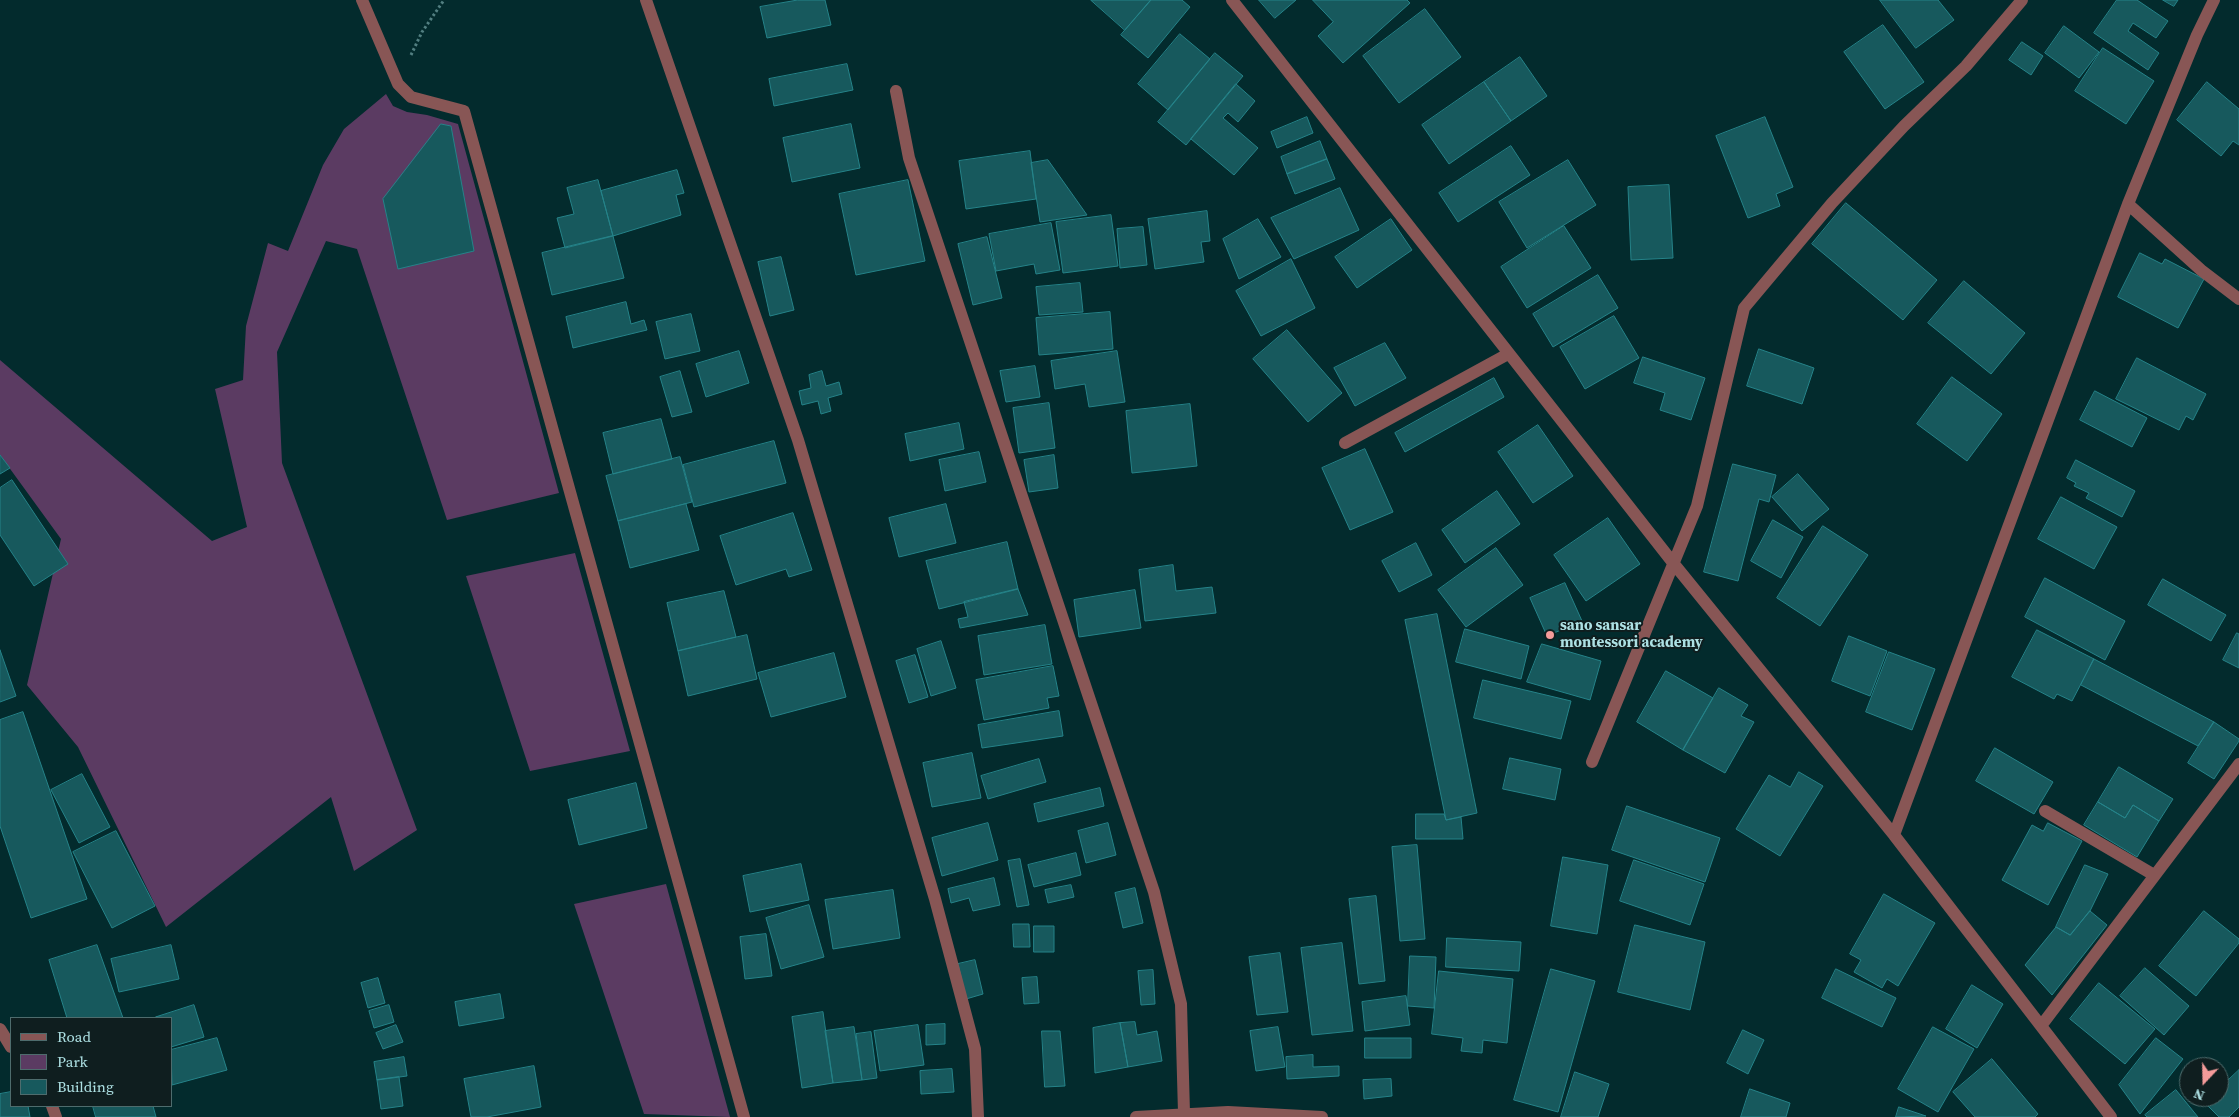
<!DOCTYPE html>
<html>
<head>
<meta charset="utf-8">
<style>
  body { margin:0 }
  #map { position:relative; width:2239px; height:1117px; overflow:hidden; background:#032b2d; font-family:"Source Serif 4",serif }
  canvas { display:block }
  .legend { position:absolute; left:10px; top:1017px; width:162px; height:90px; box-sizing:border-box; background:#0f1e1f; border:1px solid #4e6c6d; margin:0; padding:6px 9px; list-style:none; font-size:15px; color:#ade0e3 }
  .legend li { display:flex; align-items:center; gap:10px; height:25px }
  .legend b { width:25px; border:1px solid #4e6c6d }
  .north { position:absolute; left:2179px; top:1057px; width:50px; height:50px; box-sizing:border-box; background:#0f1e1f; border:1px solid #4e6c6d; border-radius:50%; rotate:201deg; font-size:14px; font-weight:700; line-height:20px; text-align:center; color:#ade0e3 }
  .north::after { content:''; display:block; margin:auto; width:18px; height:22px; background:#f59b9a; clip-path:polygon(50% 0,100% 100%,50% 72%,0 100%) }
</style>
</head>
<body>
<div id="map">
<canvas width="2239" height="1117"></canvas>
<ul class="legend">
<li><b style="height:6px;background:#885655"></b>Road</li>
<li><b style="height:14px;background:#5b3b62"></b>Park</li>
<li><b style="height:14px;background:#17595d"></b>Building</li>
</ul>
<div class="north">N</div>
</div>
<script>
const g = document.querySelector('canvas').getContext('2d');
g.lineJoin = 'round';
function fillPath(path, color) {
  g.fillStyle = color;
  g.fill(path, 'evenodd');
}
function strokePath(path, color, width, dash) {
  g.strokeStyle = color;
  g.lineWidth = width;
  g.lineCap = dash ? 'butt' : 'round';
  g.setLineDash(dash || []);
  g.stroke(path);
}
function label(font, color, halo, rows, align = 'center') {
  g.font = font + ' "Source Serif 4",serif';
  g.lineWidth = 4;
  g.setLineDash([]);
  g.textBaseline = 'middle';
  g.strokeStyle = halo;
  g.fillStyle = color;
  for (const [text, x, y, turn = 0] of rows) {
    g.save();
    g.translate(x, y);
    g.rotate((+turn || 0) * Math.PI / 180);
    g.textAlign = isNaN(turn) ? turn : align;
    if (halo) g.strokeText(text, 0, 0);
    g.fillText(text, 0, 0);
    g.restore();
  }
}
fillPath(new Path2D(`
  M386 94 393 106 407 112 427 115 458 124 559 493 447 520 357 249 326 241 277 352 282 463 417 830 354 871 331 797 166 927 78 747 27 685 61 539 0 455V360L212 541 247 527 215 389 243 380 246 326 268 243 288 251 323 165 344 129Z
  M575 553 630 751 530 771 466 576Z
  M666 884 730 1117 644 1114 574 904Z`), '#5b3b62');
const building = new Path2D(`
  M798 0H825L831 25 767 38 760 7Z
  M1091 0H1151L1125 30Z
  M1151 0H1182L1190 7 1148 58 1121 35Z
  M1259 0H1296L1275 18Z
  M1313 0H1407L1410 3 1343 63 1318 36 1333 22Z
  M1880 0H1938L1954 20 1916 48Z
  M2117 0H2137L2168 21 2156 38 2133 23 2128 31 2159 53 2148 70 2094 33Z
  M2163 0H2178L2174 6Z
  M1425 9 1461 57 1399 103 1363 56Z
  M1883 25 1924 82 1885 109 1844 52Z
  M2064 26 2099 52 2079 78 2045 53Z
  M1180 34 1210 59 1168 110 1138 84Z
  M2022 42 2043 56 2031 75 2009 60Z
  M2103 48 2154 81 2126 124 2075 91Z
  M1215 53 1243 76 1186 145 1158 122Z
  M1520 57 1547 96 1511 121 1484 82Z
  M847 64 853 90 774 106 769 79Z
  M1484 82 1511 121 1449 164 1422 125Z
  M2207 82 2239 109V145L2233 141 2221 156 2177 120Z
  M1236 84 1255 101 1238 122 1228 113 1223 118 1258 148 1234 175 1191 139Z
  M1307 117 1313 133 1277 148 1271 132Z
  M1765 117 1793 187 1776 194 1780 206 1748 218 1716 136Z
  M441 124 451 126 474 251 398 269 383 199Z
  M851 124 860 168 792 182 783 138Z
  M1320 141 1327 159 1287 174 1281 157Z
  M1511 146 1530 175 1458 222 1439 193Z
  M1030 151 1036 199 966 209 959 161Z
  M1327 159 1335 179 1295 194 1287 174Z
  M1048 160 1087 215 1040 222 1031 163Z
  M1568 160 1596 205 1527 248 1499 202Z
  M677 170 684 193 676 195 681 215 613 236 601 191Z
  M598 180 613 236 565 248 557 218 574 214 567 188Z
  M908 180 925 261 856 275 839 194Z
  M1669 185 1673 258 1631 260 1628 187Z
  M1340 188 1359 230 1294 259 1271 218Z
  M1846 203 1937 280 1903 320 1812 244Z
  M1207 211 1210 241 1201 242 1204 262 1155 269 1148 219Z
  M1111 215 1118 266 1063 273 1056 222Z
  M1258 219 1281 257 1239 279 1223 239Z
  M1391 219 1412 250 1357 288 1335 257Z
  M1051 223 1060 270 1036 274 1034 264 996 271 989 234Z
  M1564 226 1591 268 1527 308 1501 267Z
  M1143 227 1147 265 1120 268 1117 229Z
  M613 236 624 278 552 295 542 253Z
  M987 237 1002 298 973 305 958 244Z
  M2140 253 2162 264 2165 259 2204 279 2178 328 2118 297Z
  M781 257 794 310 770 316 758 262Z
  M1291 259 1315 308 1261 336 1236 291Z
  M1598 275 1618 308 1553 347 1533 314Z
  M1964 281 2025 333 1991 374 1928 323Z
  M1080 283 1083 312 1039 315 1036 287Z
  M626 302 631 324 644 320 647 330 573 348 566 317Z
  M1110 312 1113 349 1039 355 1036 318Z
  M691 314 700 351 665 359 656 322Z
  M1614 316 1639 358 1585 389 1560 347Z
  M1287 330 1342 393 1308 422 1253 359Z
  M1385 343 1406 378 1355 406 1334 368Z
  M1759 349 1814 368 1802 404 1747 386Z
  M739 351 749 383 706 397 696 364Z
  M1117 351 1125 402 1089 407 1085 384 1055 389 1051 361Z
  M1643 357 1705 378 1691 420 1660 410 1665 393 1634 383Z
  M2137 358 2206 394 2193 420 2186 416 2179 430 2116 399Z
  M1035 366 1040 397 1006 402 1000 371Z
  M680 371 692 412 672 417 660 377Z
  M822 371 826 386 839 382 842 394 828 398 831 411 821 414 818 401 802 405 799 391 811 388 809 375Z
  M1952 377 2002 414 1967 461 1917 424Z
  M1494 378 1504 397 1405 452 1395 433Z
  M2095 391 2147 418 2132 447 2080 420Z
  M1049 403 1055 448 1019 453 1013 408Z
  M1190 404 1197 466 1132 473 1126 411Z
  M661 419 672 459 613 474 603 433Z
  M959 423 964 449 910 461 905 434Z
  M1538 425 1573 476 1533 503 1498 452Z
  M774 441 786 483 694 507 683 465Z
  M1365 449 1393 512 1350 530 1322 468Z
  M979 452 986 482 945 491 939 460Z
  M0 455 10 468 0 474Z
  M1054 455 1058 488 1029 492 1024 460Z
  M680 457 692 502 618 521 606 476Z
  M2076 460 2135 491 2122 517 2086 498 2089 493 2074 486 2076 483 2067 478Z
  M1733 464 1776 475 1769 502 1759 499 1738 581 1704 572Z
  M1798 474 1829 509 1802 531 1772 497Z
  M12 480 68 564 34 586 0 535V488Z
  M1497 491 1520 524 1465 563 1442 530Z
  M2061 497 2117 527 2094 569 2038 539Z
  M686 504 699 550 630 568 618 521Z
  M946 504 956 543 899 557 889 518Z
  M793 513 812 570 789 577 786 569 736 585 720 536Z
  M1608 518 1640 564 1586 601 1554 555Z
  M1773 520 1803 537 1781 578 1751 561Z
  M1823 526 1868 555 1820 626 1777 598Z
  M1007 542 1018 589 939 609 926 561Z
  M1416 543 1432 575 1399 592 1382 561Z
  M1496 548 1523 585 1466 627 1438 590Z
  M1173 565 1176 591 1212 587 1216 613 1145 621 1139 570Z
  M2045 578 2125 621 2105 660 2025 617Z
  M2163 579 2226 615 2211 641 2148 605Z
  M1565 583 1582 621 1547 636 1530 598Z
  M1018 589 1028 615 960 628 958 619 968 617 964 602Z
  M1135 590 1141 628 1079 637 1074 600Z
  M724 591 736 637 678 651 667 603Z
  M1437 614 1477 813 1446 820 1405 620Z
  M1045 625 1052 664 984 675 978 636Z
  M1465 629 1529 646 1521 679 1456 662Z
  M2037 630 2094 659 2072 701 2057 694 2054 699 2012 677Z
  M2237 633 2239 634V668L2223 660Z
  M747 635 757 679 688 696 678 651Z
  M1849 636 1887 651 1870 696 1832 681Z
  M941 641 956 688 931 696 917 649Z
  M1542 644 1601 661 1590 700 1527 682Z
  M0 650 16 696 0 702Z
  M1889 652 1935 669 1912 730 1866 712Z
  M834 653 846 697 771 717 758 673Z
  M915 655 928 697 909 703 896 661Z
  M2094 659 2214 722 2198 746 2081 685Z
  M1053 666 1059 696 1047 698 1049 708 984 720 976 680Z
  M1666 671 1713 698 1683 750 1637 722Z
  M1483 680 1571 701 1561 739 1474 718Z
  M1719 688 1748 705 1741 716 1754 722 1725 773 1683 750Z
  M1059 711 1063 736 982 748 978 725Z
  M23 712 87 899 31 918 0 826V720Z
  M2214 722 2239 739V741L2214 779 2188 763Z
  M1995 748 2053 782 2034 814 1976 781Z
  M972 753 981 798 932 807 923 763Z
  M1510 758 1561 769 1555 800 1503 789Z
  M1039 759 1046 782 988 799 981 776Z
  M2119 767 2173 799 2159 821 2133 805 2125 818 2098 802Z
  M1799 772 1823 786 1780 856 1736 829 1769 775 1790 787Z
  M82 774 110 827 79 843 51 790Z
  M636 783 647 828 579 845 568 800Z
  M1100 788 1104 806 1038 822 1034 804Z
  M2098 802 2125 818 2133 805 2159 821 2137 857 2084 825Z
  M1627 806 1720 838 1705 882 1612 850Z
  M1416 814H1444L1446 820 1461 817 1463 839H1416Z
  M988 823 998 860 942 876 932 838Z
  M1108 823 1116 855 1086 863 1078 831Z
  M2048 823 2082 841 2048 905 2002 880 2032 825 2043 831Z
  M116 831 155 906 112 928 73 852Z
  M1417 845 1425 939 1400 941 1392 847Z
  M1076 853 1081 875 1034 887 1028 865Z
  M1563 857 1608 865 1597 934 1551 926Z
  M1020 859 1029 905 1017 907 1008 861Z
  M1634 860 1704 884 1690 925 1620 901Z
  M801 864 809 900 750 912 743 876Z
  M2085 865 2108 874 2090 911 2070 935 2056 927Z
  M994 878 1000 905 973 911 969 898 951 903 948 889Z
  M1071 885 1074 897 1048 903 1045 890Z
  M1135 888 1143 923 1123 928 1115 893Z
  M893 890 900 938 833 949 825 900Z
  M1884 894 1935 923 1898 986 1887 979 1882 988 1854 972 1861 960 1850 954Z
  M1376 896 1385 981 1359 984 1349 899Z
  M809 905 824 957 781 969 766 918Z
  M2090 911 2107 925 2052 995 2025 965 2056 927 2070 935Z
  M2204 911 2239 939V943L2196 996 2159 966Z
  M1013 924H1029L1030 947H1014Z
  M1635 925 1705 942 1690 1010 1618 992Z
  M1034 926H1054V952H1034Z
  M766 934 772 976 745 979 740 937Z
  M1447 938 1521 942 1519 971 1446 967Z
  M1342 943 1353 1031 1312 1035 1301 948Z
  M97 945 123 1018H67L49 960Z
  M171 945 179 979 119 992 111 959Z
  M1280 953 1288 1012 1257 1015 1249 957Z
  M1410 956 1436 957 1434 1008 1408 1006Z
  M975 960 983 994 966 999 958 964Z
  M2145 968 2189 1006 2164 1035 2120 996Z
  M1551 969 1595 981 1558 1112 1514 1100Z
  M1836 969 1896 998 1882 1027 1822 998Z
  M1153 970 1155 1004 1141 1005 1138 971Z
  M1439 971 1513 979 1507 1043 1483 1040 1482 1053 1461 1051 1463 1038 1432 1034Z
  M1037 977 1039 1003 1024 1004 1022 978Z
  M378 978 385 1003 368 1008 361 983Z
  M2099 983 2155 1029 2125 1064 2070 1019Z
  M1972 985 2003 1004 1977 1048 1946 1029Z
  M500 994 504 1018 459 1026 455 1002Z
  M1406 996 1410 1025 1365 1031 1362 1002Z
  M194 1005 204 1037 171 1047V1018L156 1017Z
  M389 1005 394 1022 374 1028 369 1011Z
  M823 1012 833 1083 802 1088 792 1017Z
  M1135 1022 1137 1035 1157 1031 1162 1061 1128 1067 1120 1023Z
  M1120 1023 1128 1067 1095 1073 1093 1028Z
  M945 1024V1044L926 1045V1025Z
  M396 1025 403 1042 383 1049 376 1033Z
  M918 1025 924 1065 880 1071 874 1031Z
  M854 1027 862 1080 833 1083 825 1031Z
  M1278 1027 1285 1067 1256 1071 1250 1031Z
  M1933 1027 1974 1049 1938 1112 1898 1089Z
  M1743 1030 1764 1040 1748 1074 1727 1063Z
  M1042 1031H1060L1065 1086 1045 1087Z
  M871 1032 877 1078 862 1080 856 1034Z
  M217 1038 227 1070 172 1085 171 1050Z
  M1365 1038H1411V1058H1365Z
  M2156 1038 2183 1059 2140 1114 2119 1085Z
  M1313 1055V1067L1339 1066V1076L1287 1079 1286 1057Z
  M404 1057 407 1076 377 1080 374 1062Z
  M1992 1059 2038 1114 2035 1117H1975L1953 1092Z
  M534 1066 541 1107 487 1117H471L464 1079Z
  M952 1069 954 1092 921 1094 920 1071Z
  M2239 1070V1107L2229 1117H2219L2205 1103 2211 1097H2219V1089Z
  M1575 1072 1609 1084 1598 1117H1561Z
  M399 1077 403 1106 381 1109 377 1080Z
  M1391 1079 1392 1096 1364 1099 1363 1080Z
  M1750 1089 1790 1103 1786 1117H1741Z
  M2176 1090 2198 1117H2147L2145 1115Z
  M11 1092V1106H28L30 1117H0V1094Z
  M93 1106H153L156 1117H96Z
  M1899 1107 1926 1116 1896 1117Z`);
fillPath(building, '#17595d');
strokePath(building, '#258389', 1);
strokePath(new Path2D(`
  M411 55 422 32 444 0`), '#527f81', 3, [2.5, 2.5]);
strokePath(new Path2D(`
  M362 0 398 84 411 97 464 111 744 1117
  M646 0 798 440 935 899 975 1049 978 1117
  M1232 0 1674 564 1894 835 2111 1117
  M896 91 909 158 1154 892 1181 1004 1184 1113
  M2128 204 2201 270 2239 299
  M1345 443 1508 354
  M1592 762 1697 506 1744 308 1832 203 1904 126 1966 66 2022 0
  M2045 811 2154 875
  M1894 835 2128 204 2197 35 2214 0
  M2041 1026 2239 764
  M0 1029 11 1047
  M52 1106 56 1117
  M1136 1117 1228 1112 1322 1117`), '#885655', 12);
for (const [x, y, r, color] of [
  [1550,635,5,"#f59b9a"]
]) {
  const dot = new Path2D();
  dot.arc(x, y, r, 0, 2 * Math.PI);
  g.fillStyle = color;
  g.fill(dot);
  strokePath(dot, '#0f1e1f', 2);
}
label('bold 15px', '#ade0e3', '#0f1e1f', [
  ["sano sansar",1560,626],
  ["montessori academy",1560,643]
], 'left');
</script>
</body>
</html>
